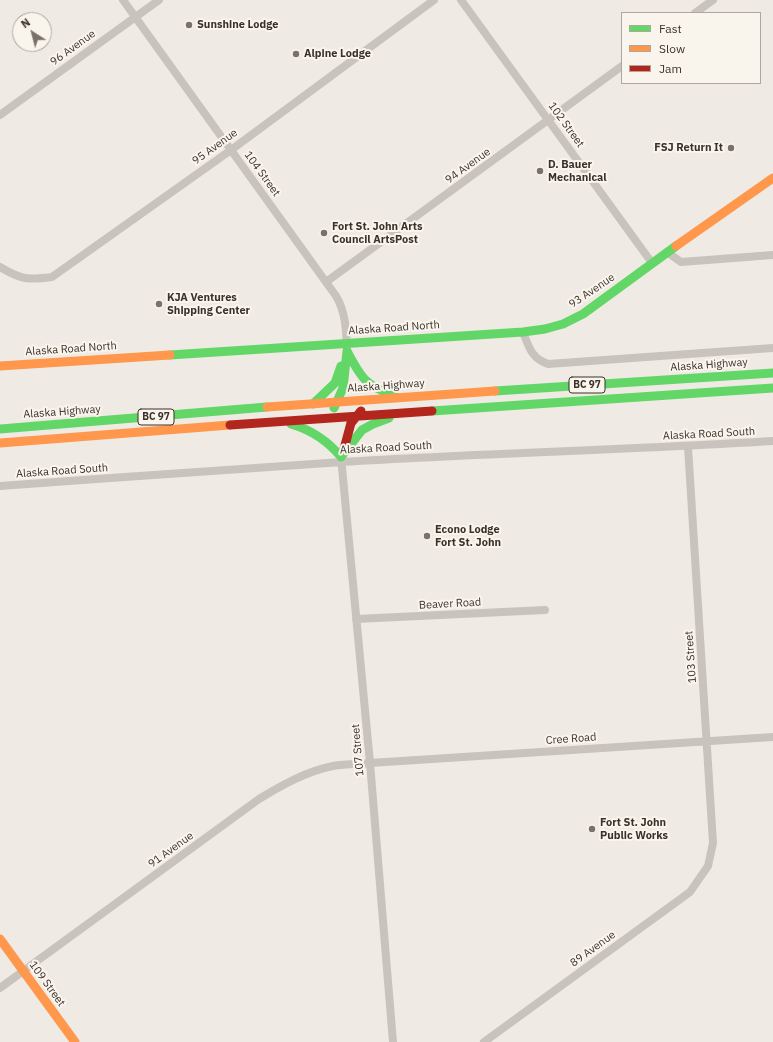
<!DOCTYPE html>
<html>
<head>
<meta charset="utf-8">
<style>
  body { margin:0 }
  #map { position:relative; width:773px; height:1042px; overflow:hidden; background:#efebe4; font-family:"IBM Plex Sans",sans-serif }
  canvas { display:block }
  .legend { position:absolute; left:621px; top:12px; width:140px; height:72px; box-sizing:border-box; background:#faf5ec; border:1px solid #ada79e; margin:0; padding:5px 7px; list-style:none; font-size:12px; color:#39312a }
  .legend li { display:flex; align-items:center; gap:8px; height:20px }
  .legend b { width:20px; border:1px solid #ada79e }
  .north { position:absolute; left:12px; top:12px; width:40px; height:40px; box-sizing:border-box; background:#faf5ec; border:1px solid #ada79e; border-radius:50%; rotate:324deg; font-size:11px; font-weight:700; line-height:16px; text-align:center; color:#39312a }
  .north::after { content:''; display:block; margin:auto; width:14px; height:18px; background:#79726b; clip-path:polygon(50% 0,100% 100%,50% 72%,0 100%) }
</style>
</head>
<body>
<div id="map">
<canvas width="773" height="1042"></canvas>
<ul class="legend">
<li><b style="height:5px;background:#63d668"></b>Fast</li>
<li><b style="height:5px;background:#ff974d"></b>Slow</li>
<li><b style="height:5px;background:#b3261e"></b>Jam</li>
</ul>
<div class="north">N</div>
</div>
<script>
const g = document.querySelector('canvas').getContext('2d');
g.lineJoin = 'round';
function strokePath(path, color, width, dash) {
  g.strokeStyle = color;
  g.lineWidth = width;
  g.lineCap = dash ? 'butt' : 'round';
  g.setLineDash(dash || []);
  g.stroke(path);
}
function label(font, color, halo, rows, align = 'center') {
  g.font = font + ' "IBM Plex Sans",sans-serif';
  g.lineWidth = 4;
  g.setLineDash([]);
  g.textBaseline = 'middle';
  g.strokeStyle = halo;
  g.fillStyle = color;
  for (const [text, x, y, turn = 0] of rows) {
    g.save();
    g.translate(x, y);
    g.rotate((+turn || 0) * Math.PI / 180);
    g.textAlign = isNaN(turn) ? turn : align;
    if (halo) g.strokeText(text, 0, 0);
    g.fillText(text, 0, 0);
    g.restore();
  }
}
strokePath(new Path2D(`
  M123 0 336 296C346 313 346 330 347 349
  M461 0 652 263
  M695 13 713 0
  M0 115 159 0
  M667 252 681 262 773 255
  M0 267C22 280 28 280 52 277L231 150 434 0
  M326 282 622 66
  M523 332C529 347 531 358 548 364L773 348
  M341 457 370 763 393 1042
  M0 486C114 478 228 469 342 462 485 453 629 450 773 441
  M356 619 545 610
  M0 988 259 799C282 785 307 771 333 766 345 764 358 764 370 763L773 737
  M484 1042 690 892 708 866 713 843 688 447`), '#c8c3bd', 8);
strokePath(new Path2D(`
  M347 351C361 378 366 386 395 396
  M170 355 523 332 545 329 563 324 583 314 676 246
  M495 391 773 373
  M313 404 335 383 341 366
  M334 408 343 388 347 351
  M432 411 773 388
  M291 424C311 430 328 441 341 457
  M0 429 267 407
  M341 457 362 430 373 424 389 418`), '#63d668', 9);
strokePath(new Path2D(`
  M676 246 773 178
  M0 366 170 355
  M267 407 495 391
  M0 443 230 425
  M0 939 75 1042`), '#ff974d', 9);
strokePath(new Path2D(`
  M230 425 432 411
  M344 449 351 423 361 411`), '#b3261e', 9);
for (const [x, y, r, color] of [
  [189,25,4,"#79726b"],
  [296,54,4,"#79726b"],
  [731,148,4,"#79726b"],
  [540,171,4,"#79726b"],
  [324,233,4,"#79726b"],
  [159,304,4,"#79726b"],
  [427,536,4,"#79726b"],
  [592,829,4,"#79726b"]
]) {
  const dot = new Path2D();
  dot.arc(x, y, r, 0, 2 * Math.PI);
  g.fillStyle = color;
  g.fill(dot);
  strokePath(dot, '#faf5ec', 1.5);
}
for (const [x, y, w] of [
  [587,385,36],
  [156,417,36]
]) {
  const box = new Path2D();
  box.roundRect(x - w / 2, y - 8, w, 16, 3);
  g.fillStyle = '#faf5ec';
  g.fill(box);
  strokePath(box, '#39312a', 1);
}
label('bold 10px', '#39312a', null, [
  ["BC 97",587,385],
  ["BC 97",156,417]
]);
label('bold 11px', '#39312a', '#faf5ec', [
  ["Sunshine Lodge",197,25],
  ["Alpine Lodge",304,54],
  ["FSJ Return It",723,148,"right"],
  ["D. Bauer",548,165],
  ["Mechanical",548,178],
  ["Fort St. John Arts",332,227],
  ["Council ArtsPost",332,240],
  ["KJA Ventures",167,298],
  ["Shipping Center",167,311],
  ["Econo Lodge",435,530],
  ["Fort St. John",435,543],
  ["Fort St. John",600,823],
  ["Public Works",600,836]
], 'left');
label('11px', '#39312a', '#faf5ec', [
  ["96 Avenue",73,48,-36],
  ["102 Street",566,125,54],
  ["95 Avenue",215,147,-36],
  ["94 Avenue",468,166,-36],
  ["104 Street",262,174,54],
  ["93 Avenue",592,291,-34],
  ["Alaska Road North",394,328,-4],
  ["Alaska Road North",71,349,-4],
  ["Alaska Highway",709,365,-4],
  ["Alaska Highway",386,386,-4],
  ["Alaska Highway",62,412,-4],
  ["Alaska Road South",709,434,-3],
  ["Alaska Road South",386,448,-3],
  ["Alaska Road South",62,471,-4],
  ["Beaver Road",450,604,-3],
  ["103 Street",691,657,-94],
  ["Cree Road",571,739,-4],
  ["107 Street",358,750,-95],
  ["91 Avenue",171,850,-36],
  ["89 Avenue",593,949,-36],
  ["109 Street",47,984,54]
]);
</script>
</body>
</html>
